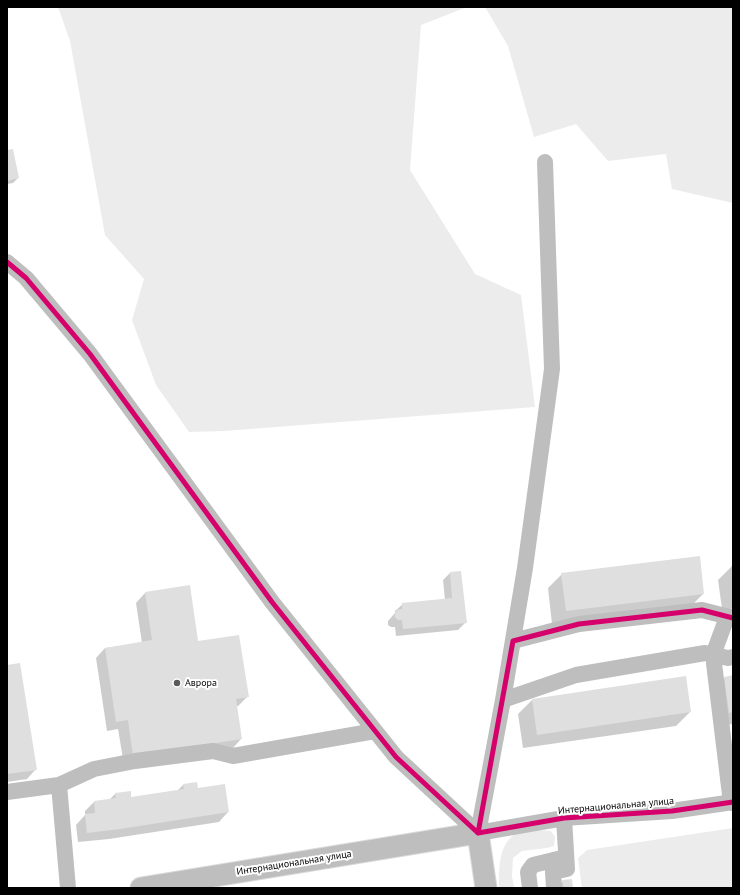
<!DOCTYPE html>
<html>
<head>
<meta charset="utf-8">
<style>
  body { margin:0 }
  #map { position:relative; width:740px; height:895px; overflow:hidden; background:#fff; font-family:"PT Sans",sans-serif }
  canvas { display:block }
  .frame { position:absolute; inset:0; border:8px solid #000; pointer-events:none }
</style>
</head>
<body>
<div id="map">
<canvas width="740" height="895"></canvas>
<div class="frame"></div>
</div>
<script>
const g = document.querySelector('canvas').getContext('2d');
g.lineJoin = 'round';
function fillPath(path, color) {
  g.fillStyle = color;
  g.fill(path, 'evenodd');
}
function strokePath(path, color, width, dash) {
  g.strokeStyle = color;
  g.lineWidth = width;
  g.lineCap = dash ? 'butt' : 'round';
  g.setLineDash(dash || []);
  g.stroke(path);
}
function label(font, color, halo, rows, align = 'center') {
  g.font = font + ' "PT Sans",sans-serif';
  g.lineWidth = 4;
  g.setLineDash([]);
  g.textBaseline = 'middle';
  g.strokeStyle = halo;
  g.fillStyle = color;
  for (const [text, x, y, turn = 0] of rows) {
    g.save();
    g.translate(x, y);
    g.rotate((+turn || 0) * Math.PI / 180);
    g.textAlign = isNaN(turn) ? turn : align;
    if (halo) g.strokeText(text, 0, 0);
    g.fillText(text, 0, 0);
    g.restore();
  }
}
fillPath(new Path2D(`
  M58 7H467L421 25 410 170 475 274 521 295 535 407 224 431 189 432 156 385 132 320 144 279 105 235 70 41Z
  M485 7H733V203L672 189 666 154 608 161 576 124 534 137 508 46Z
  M733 828V888H582L578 858 587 850Z
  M539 830 551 831 555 837 554 846 547 848 522 851 513 858 512 876 514 888H499C499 868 498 837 523 831 528 829 534 830 539 830Z`), '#ececec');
fillPath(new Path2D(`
  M7 151 18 178 13 183 7 184Z
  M732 566 733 622 724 623 718 580Z
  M460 572 466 622 458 630 396 636 395 627H391L388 625V621L395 613V611L403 604 445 600 443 580 450 573Z
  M562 574 703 594 689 608 552 624 548 588Z
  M145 593 197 642 248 696 238 706H236L241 739 232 749 124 765 118 729 107 731 96 658 105 648 142 643 136 603Z
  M7 666 36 769 27 779 7 782Z
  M733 676V724L716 726 711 692 724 678Z
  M685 678 690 712 676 726 523 748 518 714 532 700Z
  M183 785 197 789 224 785 228 812 219 822 109 839 78 842 76 825 85 815V811L94 802 109 800 116 793 130 798 177 791Z
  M563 881 572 888H562L561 883Z`), '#0003');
fillPath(new Path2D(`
  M13 149 19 178 7 181V150Z
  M700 556 704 594 566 611 561 573Z
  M461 571 467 623 403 629 402 620H398L395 617V613L397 610 402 609V603L452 598 450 572Z
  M190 585 198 641 239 635 249 697 236 699 242 739 133 756 128 720 116 722 105 648 152 640 145 592Z
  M20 663 37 770 7 774V665Z
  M733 675V712L729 713 724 677Z
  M686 676 691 712 537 735 532 699Z
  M197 782 198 788 225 784 229 812 120 829 87 833 85 814 95 813 94 801 116 798 115 793 131 791V797L184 789 183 784Z
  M572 879 573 888H564L562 880Z`), '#dfdfdf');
const major = new Path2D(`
  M141 888 478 833 486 888`);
strokePath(major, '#dbdbdb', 23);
strokePath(new Path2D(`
  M7 262 26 278 90 354 272 602 396 757 478 833
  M727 617 713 655 731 803
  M513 641 579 624 702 610 733 618
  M503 700 576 675 705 653 728 658 733 657
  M59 785 94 769 135 761 213 751 233 756 375 731
  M7 792 59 785 68 888
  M478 833 503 700 525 568 552 369 545 162
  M478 833 564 818 672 811 733 802
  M530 888 528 872 533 865 566 857
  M554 888 553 872 567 869 564 818`), '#bebebe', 16);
strokePath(major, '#bebebe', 21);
strokePath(new Path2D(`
  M7 262 26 278 90 354 272 602 396 757 478 833
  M478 833 513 641 579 624 702 610 733 618
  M478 833 564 818 672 811 733 802`), '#d6006c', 5);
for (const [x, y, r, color] of [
  [177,683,4,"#595959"]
]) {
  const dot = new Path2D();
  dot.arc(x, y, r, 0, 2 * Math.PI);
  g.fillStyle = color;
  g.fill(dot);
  strokePath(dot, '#fff', 1.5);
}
label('10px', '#000', '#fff', [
  ["Аврора",185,683]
], 'left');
label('10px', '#000', '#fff', [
  ["Интернациональная улица",616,806,-5],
  ["Интернациональная улица",294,863,-9]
]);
</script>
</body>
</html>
